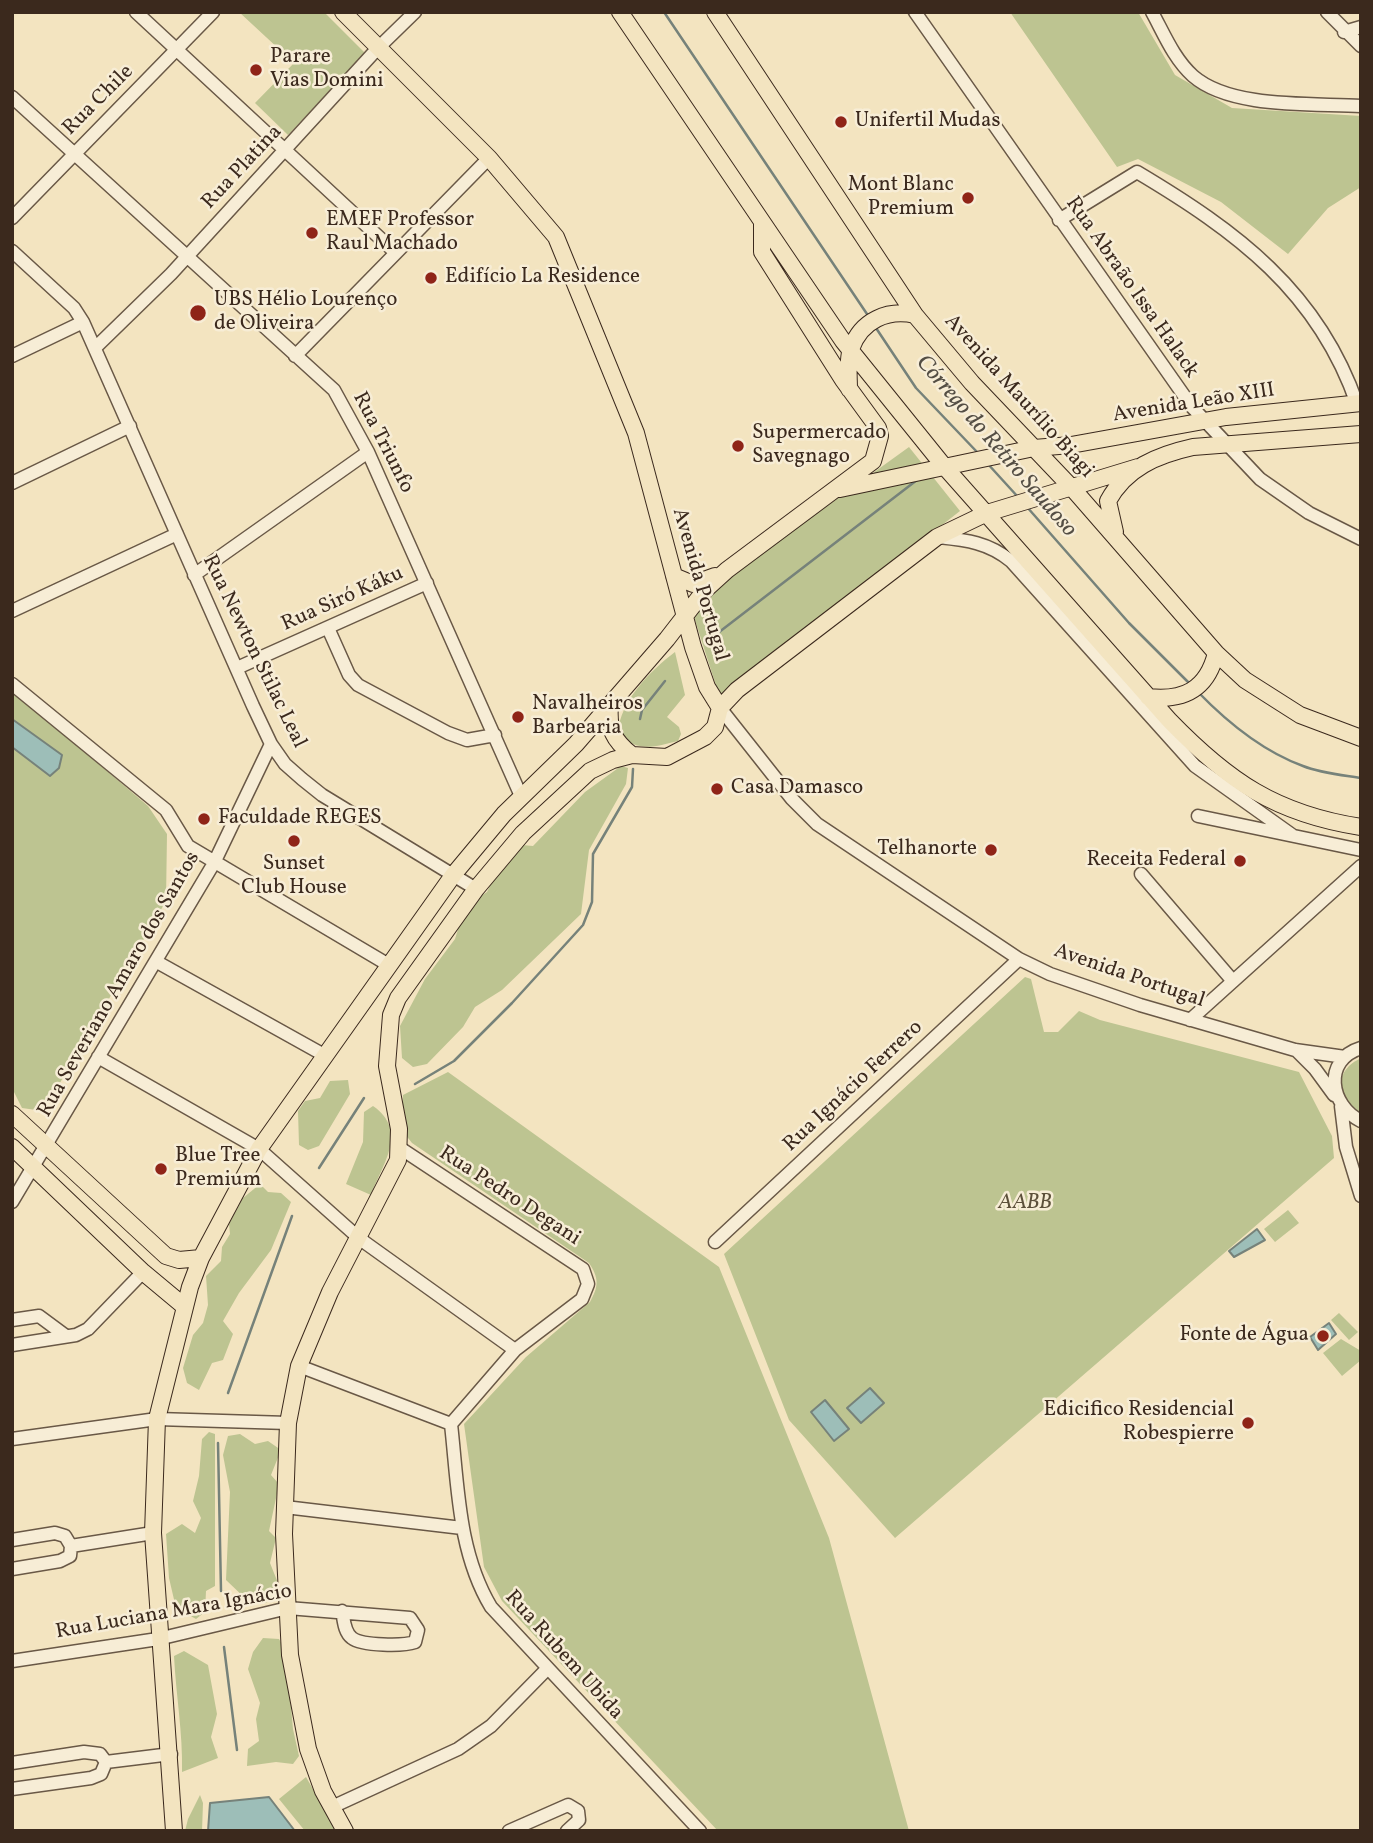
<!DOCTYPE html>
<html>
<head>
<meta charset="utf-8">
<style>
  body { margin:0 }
  #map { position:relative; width:1373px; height:1843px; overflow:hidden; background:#f3e4c0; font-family:Vollkorn,serif }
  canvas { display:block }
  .frame { position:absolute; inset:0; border:14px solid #3b291d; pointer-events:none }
</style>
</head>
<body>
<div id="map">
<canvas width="1373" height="1843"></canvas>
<div class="frame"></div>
</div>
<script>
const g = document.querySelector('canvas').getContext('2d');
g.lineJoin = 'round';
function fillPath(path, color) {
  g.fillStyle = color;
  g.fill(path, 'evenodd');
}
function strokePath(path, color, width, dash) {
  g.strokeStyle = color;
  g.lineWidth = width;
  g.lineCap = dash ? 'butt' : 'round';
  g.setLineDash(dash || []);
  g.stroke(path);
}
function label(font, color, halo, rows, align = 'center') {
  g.font = font + ' Vollkorn,serif';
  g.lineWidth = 5;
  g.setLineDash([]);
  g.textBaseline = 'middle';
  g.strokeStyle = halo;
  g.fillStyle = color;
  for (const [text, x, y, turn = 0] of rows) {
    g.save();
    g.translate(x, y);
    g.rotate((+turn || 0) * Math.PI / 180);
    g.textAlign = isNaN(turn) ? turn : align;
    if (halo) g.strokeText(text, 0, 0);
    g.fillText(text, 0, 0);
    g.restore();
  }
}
fillPath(new Path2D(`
  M239 12H324L365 53 288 135 255 103 294 63Z
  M1010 12H1138L1175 75 1232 108 1361 116V187L1328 208 1288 254 1221 202 1138 159 1117 167Z
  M909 447 960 511 720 698 694 617 726 579Z
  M675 652 685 695 667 717 679 727 681 734 678 741C654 747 637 753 618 733 620 701 650 671 675 652Z
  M12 695H18L148 806 167 834 166 901 47 1105 36 1110 22 1108 12 1088Z
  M621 766 628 768 626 784 589 850 581 914 502 990 475 1007 463 1027 427 1064 413 1067 402 1058 400 1026 425 979 455 939 460 923 473 901 487 892 498 869 522 845 533 846 585 792Z
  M1025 977 1031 979 1044 1032H1058L1079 1011 1100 1020 1299 1072 1332 1136 1334 1158 895 1538 789 1420 724 1254Z
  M1361 1058V1121L1339 1100C1340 1079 1341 1068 1361 1058Z
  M448 1072 719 1267 829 1538 909 1831H718L502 1601 484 1567 464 1424 526 1357 590 1302C599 1286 599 1278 589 1263L412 1143 401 1129 403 1095Z
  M348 1080 350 1094 319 1146 308 1150 299 1145 298 1111 305 1101 320 1098 330 1081Z
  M373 1106C409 1131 382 1165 371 1195L346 1184 363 1142 364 1112Z
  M260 1184 268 1192 281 1193 291 1202 271 1250 239 1293 223 1321 233 1334 223 1360 212 1363 199 1390 187 1383 183 1368 193 1335 203 1323 208 1305 206 1276 221 1261 222 1247 230 1234 229 1224 243 1198Z
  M1288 1210 1299 1223 1275 1242 1264 1229Z
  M1339 1313 1358 1332 1349 1340 1331 1320Z
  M1341 1339 1361 1351V1360L1342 1376 1323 1353Z
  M209 1432 215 1434V1586L206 1591 205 1612 196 1619 176 1608 169 1578 166 1534 182 1524 195 1533 201 1518 193 1501 199 1476 202 1439Z
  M240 1434 255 1444 268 1441 281 1450 271 1475 279 1484 269 1531 276 1538 270 1563 280 1588 266 1603 247 1600 226 1580 230 1492 223 1455 228 1436Z
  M263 1638 279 1639 286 1652 293 1729 299 1756 293 1764 276 1762 247 1766 248 1749 259 1741 256 1719 260 1703 248 1669 253 1652Z
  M184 1651 208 1665 217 1714 211 1737 218 1758 182 1772C183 1733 176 1696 174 1656Z
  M306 1777 337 1831H305L279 1799Z
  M200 1795 203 1803 202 1831H185L188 1819Z`), '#bdc491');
const water = new Path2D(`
  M12 719 62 755 59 768 50 776 12 747Z
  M1257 1229 1265 1240 1234 1257 1229 1251Z
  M1329 1323 1336 1334 1318 1350 1310 1337Z
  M870 1388 884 1403 861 1423 847 1408Z
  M825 1400 849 1429 834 1441 811 1412Z
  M269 1797 295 1831H208L210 1803Z`);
fillPath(water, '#9dbeb8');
strokePath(water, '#76827a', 2);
strokePath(new Path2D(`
  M664 12 869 317
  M876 328 916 388 978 453
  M987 463 1018 497
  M1027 507 1129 623 1191 685
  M714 636 917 480
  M1198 692C1228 723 1262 751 1303 766 1320 773 1342 775 1361 778
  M640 719 642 710 665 681
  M415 1084 454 1061 512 1003 583 925 592 902 593 854 632 787 633 769
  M319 1168 364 1098
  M228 1393 292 1216
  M218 1443 221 1591
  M224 1647 237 1750`), '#76827a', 2.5);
const minor = new Path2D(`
  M136 12 396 253
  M915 12 1192 407 1260 479 1309 513 1361 539
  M1152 12C1164 34 1174 59 1193 76 1231 109 1312 103 1361 106
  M1327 12 1361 46
  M1344 32 1361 27
  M12 97 334 390 368 452 521 796
  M12 218 213 12
  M1059 220 1137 172C1236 231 1318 291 1357 404
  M12 251 74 308 83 322 253 706 271 744 285 764 302 779 322 795 476 889
  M96 347 171 274 377 49 415 12
  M12 356 83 322
  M295 356 489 158
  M12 483 130 426
  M937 537C966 540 988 542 1011 561L1195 766 1292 835
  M194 575 368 452
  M12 611 177 534
  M328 628 349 675 358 685 448 733 467 740 495 735
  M237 668 427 583
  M12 684 166 810 188 846 387 964
  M720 708 792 799 817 824 1019 959 1050 974 1140 1005 1295 1050 1345 1057
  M1198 816 1361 850
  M1141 874 1232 980
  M157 962 324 1055
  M1190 1020 1361 866
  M1361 1048C1322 1060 1330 1106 1361 1121
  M1296 1050 1315 1069 1334 1095
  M98 1057 259 1149 360 1239 515 1350
  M1341 1106 1346 1147 1361 1196
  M400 1148 583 1269 588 1284 582 1299 515 1350 451 1424C458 1486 458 1552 491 1607L700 1831
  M12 1202 214 863 271 744
  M715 1242 1019 959
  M12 1320 39 1316 66 1336
  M12 1345 76 1335 88 1329 143 1272
  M299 1366 451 1424
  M12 1439 157 1419 288 1423
  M285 1507 462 1528
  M12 1540 55 1533 65 1536 71 1546 70 1556 60 1561 12 1569
  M71 1546 153 1533
  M12 1661 158 1639 288 1608 410 1618 418 1630 415 1642C404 1646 362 1646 352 1638 344 1632 344 1620 342 1611
  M106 1762 171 1754
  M12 1763 84 1752 100 1754 106 1762 101 1774 91 1778 12 1789
  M332 1807 458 1749 491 1726 546 1670
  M509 1831 568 1805 578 1811 579 1820 567 1831`);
const major = new Path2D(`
  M343 12 489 158 556 237 636 433 693 647 707 687 720 708
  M620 12 843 341 943 465 1169 720C1228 781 1276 814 1361 827
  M715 12 915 315 972 383 1073 489 1216 653 1245 680 1300 715 1361 738
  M849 389C849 377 847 360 851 349 861 320 888 309 915 315
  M840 489 1034 448 1071 445 1226 417 1361 403
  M1115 532 1108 501C1126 468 1157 455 1193 447L1361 434
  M674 576 693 584 715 576
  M1148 697C1183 701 1207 690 1216 653
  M610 705C608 729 613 740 632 755
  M12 1114 166 1256 179 1260 201 1258
  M12 1147 143 1272 185 1307
  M174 1831 153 1533 157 1419 190 1287 201 1258 259 1149 454 874 504 814 576 744 667 639 705 590 727 570 873 461 880 436 878 428 843 380 762 252V223
  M345 1831 323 1791 308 1749 290 1655 284 1534 288 1423 299 1366 330 1292 398 1160 399 1129 387 1066 391 1015 398 998 476 889 523 833 590 771 613 760 632 755 667 757 705 737 715 727 720 708 737 690 937 537 987 513 1138 467`);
strokePath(minor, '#695846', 15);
strokePath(major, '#3b291d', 18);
strokePath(minor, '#f7edd6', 12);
strokePath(major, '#f3e4c0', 16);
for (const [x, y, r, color] of [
  [256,70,7,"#8f2418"],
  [841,122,7,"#8f2418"],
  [968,198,7,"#8f2418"],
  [312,233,7,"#8f2418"],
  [431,278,7,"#8f2418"],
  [198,313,9,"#8f2418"],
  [738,446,7,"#8f2418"],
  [518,717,7,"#8f2418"],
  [717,789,7,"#8f2418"],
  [204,819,7,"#8f2418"],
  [294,841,7,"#8f2418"],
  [991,850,7,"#8f2418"],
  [1240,861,7,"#8f2418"],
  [161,1169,7,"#8f2418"],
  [1323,1336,7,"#8f2418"],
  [1248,1423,7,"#8f2418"]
]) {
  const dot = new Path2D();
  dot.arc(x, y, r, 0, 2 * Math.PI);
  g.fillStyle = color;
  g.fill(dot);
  strokePath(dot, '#f7edd6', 2.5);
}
label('21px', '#3b291d', '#f7edd6', [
  ["Parare",270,58],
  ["Vias Domini",270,82],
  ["Unifertil Mudas",855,122],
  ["Mont Blanc",954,186,"right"],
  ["Premium",954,210,"right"],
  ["EMEF Professor",326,221],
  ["Raul Machado",326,245],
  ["Edifício La Residence",445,278],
  ["UBS Hélio Lourenço",214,301],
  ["de Oliveira",214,325],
  ["Supermercado",752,434],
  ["Savegnago",752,458],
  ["Navalheiros",532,705],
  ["Barbearia",532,729],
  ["Casa Damasco",731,789],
  ["Faculdade REGES",218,819],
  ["Telhanorte",977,850,"right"],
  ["Receita Federal",1226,861,"right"],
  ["Sunset",294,865,"center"],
  ["Club House",294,889,"center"],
  ["Blue Tree",175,1157],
  ["Premium",175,1181],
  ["Fonte de Água",1309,1336,"right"],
  ["Edicifico Residencial",1234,1411,"right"],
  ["Robespierre",1234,1435,"right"]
], 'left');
label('21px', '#3b291d', '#f7edd6', [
  ["Rua Chile",99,101,-45],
  ["Rua Platina",243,168,-47],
  ["Rua Abraão Issa Halack",1131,288,55],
  ["Avenida Maurílio Biagi",1018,397,48],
  ["Avenida Leão XIII",1194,404,-9],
  ["Rua Triunfo",382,443,63],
  ["Avenida Portugal",699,585,74],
  ["Rua Siró Káku",343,600,-24],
  ["Rua Newton Stilac Leal",253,652,64],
  ["Avenida Portugal",1129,977,19],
  ["Rua Severiano Amaro dos Santos",120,985,-60],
  ["Rua Ignácio Ferrero",854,1087,-43],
  ["Rua Pedro Degani",509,1197,33],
  ["Rua Luciana Mara Ignácio",174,1613,-10],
  ["Rua Rubem Ubida",563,1656,48]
]);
label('italic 21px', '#5c503a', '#f7edd6', [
  ["AABB",1025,1204]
]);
label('italic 23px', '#544e44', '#f7edd6', [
  ["Córrego do Retiro Saudoso",995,447,49]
]);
</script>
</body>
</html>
